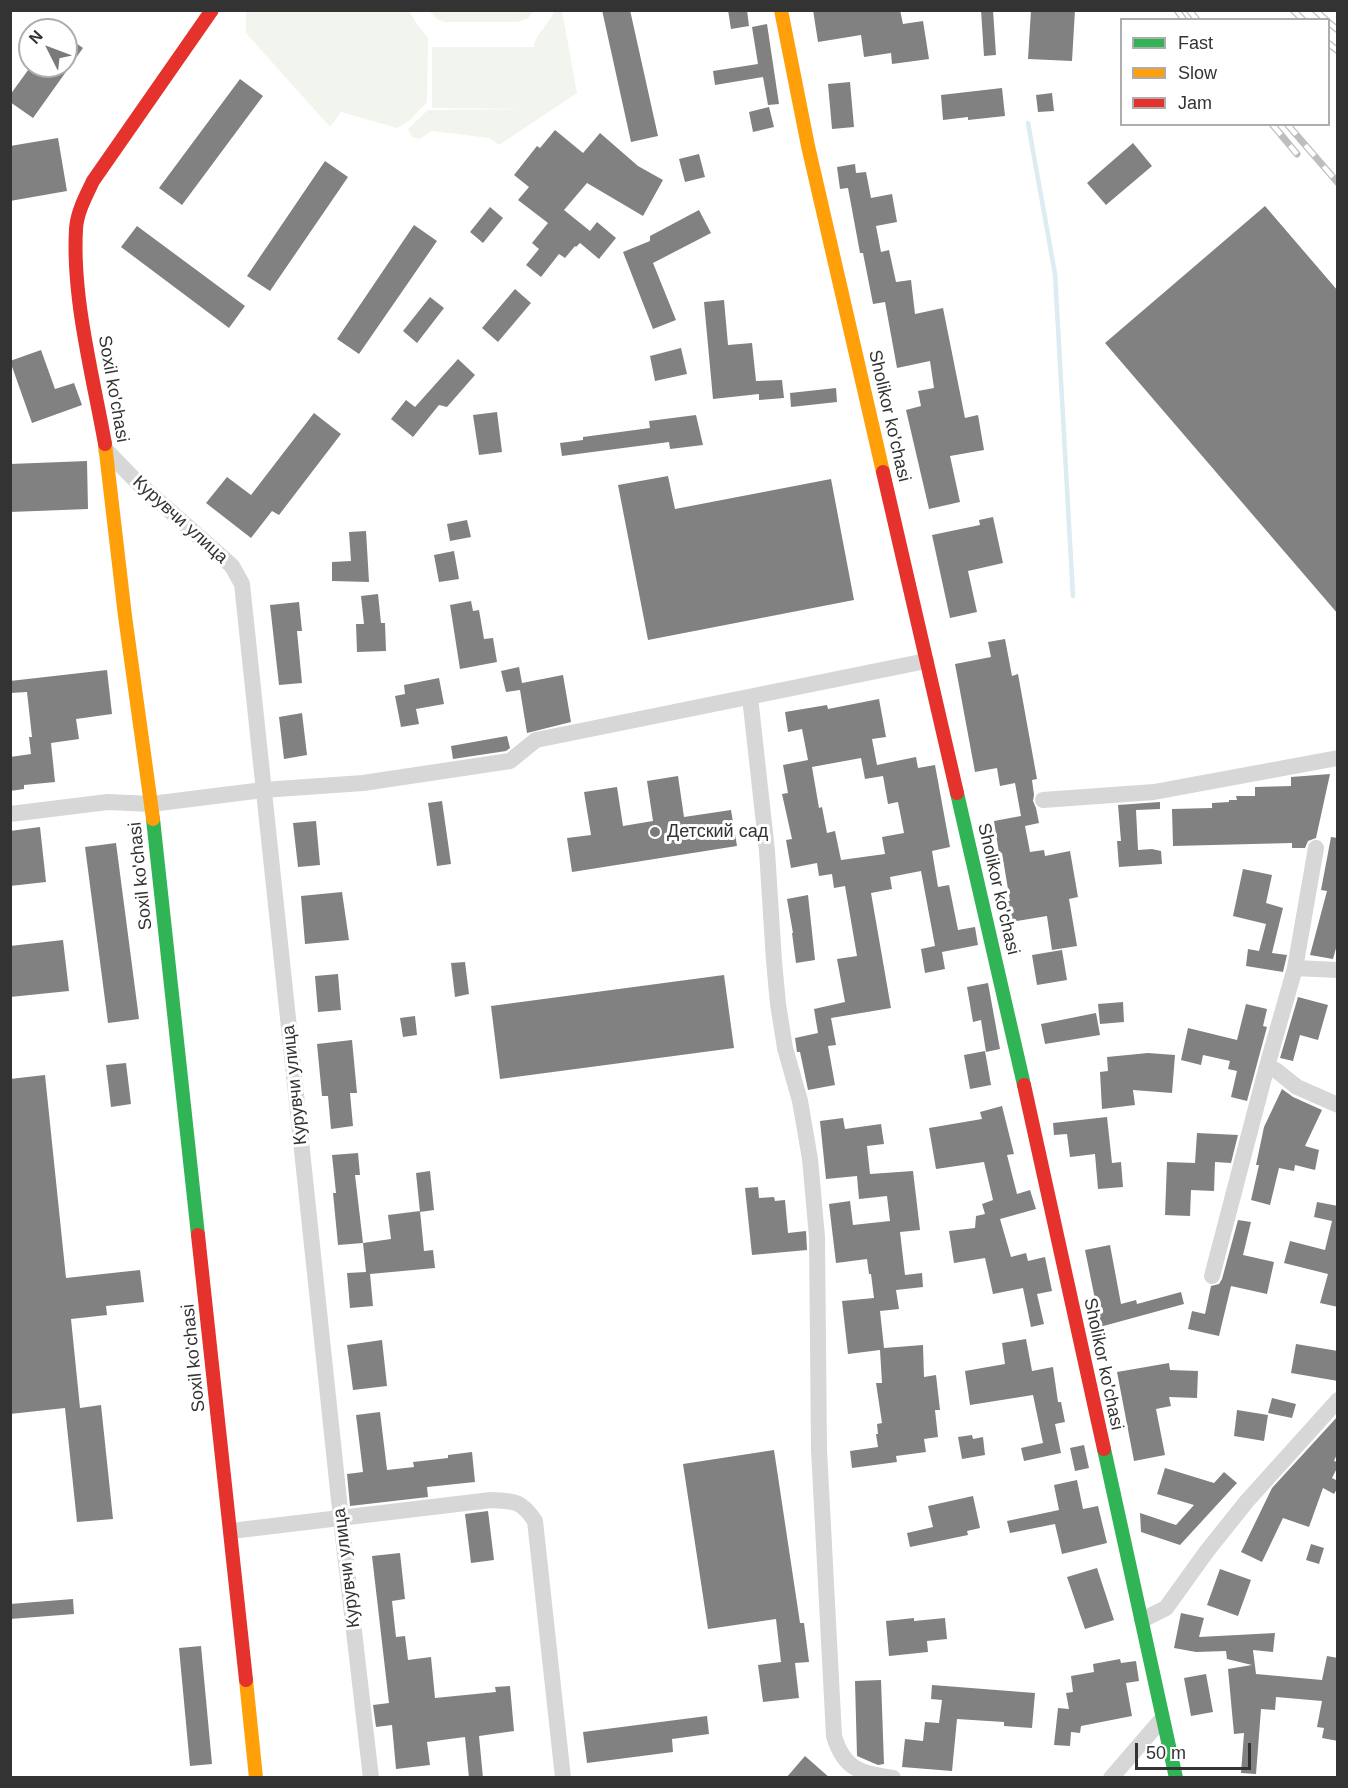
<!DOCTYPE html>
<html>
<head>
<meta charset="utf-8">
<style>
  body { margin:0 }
  #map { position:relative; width:1348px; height:1788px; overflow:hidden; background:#fff; font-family:Arial,sans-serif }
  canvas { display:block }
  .frame { position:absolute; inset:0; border:12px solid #333; pointer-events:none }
  .legend { position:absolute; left:1120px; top:18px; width:210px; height:108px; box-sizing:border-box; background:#fff; border:2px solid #adadad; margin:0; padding:8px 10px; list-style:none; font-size:18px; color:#333 }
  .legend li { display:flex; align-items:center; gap:12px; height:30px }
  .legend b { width:30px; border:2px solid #adadad }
  .north { position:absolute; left:18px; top:18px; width:60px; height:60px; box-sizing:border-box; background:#fff; border:2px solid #adadad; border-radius:50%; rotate:312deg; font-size:16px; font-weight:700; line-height:24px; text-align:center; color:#333 }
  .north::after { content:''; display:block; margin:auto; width:21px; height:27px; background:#7a7a7a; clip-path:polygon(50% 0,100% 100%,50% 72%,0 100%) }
  .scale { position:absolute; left:1135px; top:1743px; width:116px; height:27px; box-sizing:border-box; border:3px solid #333; border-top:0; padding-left:8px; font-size:18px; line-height:21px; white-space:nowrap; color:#333; -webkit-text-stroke:4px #fff; paint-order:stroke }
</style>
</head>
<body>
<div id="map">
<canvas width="1348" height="1788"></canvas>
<div class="frame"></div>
<ul class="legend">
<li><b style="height:8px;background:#30b455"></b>Fast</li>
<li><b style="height:8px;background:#ff9f0a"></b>Slow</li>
<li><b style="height:8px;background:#e5322d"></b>Jam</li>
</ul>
<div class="north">N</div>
<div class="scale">50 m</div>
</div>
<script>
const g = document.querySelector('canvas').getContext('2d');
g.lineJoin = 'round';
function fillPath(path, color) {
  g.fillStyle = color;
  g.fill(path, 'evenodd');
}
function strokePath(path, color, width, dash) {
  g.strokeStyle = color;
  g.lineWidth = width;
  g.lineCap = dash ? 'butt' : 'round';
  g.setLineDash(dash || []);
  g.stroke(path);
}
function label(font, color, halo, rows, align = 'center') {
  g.font = font + ' Arial,sans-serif';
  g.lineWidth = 6;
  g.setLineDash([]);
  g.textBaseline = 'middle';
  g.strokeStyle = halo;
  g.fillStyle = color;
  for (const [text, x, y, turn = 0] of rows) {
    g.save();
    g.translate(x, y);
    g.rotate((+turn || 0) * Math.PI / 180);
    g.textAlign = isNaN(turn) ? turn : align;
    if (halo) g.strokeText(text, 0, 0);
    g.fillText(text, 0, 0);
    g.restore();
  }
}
fillPath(new Path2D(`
  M246 11H409L417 24 428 38 427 102 409 121 397 128 341 112 330 127 246 33Z
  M429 11H534L528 18 518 22H444L437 19Z
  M554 11H562L577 93 499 145 490 138 432 131 419 139 412 137 408 129 428 110 534 109 432 108V47H534C535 34 550 24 554 11Z`), '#f1f5ed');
strokePath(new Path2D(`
  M1028 123 1055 274 1073 596`), '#ddebf3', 4.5);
fillPath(new Path2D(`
  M602 10H630L658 136 631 142Z
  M728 10H747L749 26 731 29Z
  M813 10H900L903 24 923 21 929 59 892 64 891 53 864 57 861 35 818 42Z
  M981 10H993L996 55 984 56Z
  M1031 10H1075L1072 61 1028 59Z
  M767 24 779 104 768 105 763 77 715 85 713 71 758 64 752 27Z
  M66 36 83 48 33 118 10 102V95L31 66H66Z
  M240 79 263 96 182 205 159 188Z
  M850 82 854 127 832 129 828 84Z
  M1002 88 1005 116 968 120V117L943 120 941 95Z
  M1052 93 1054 111 1038 112 1036 95Z
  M769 107 774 127 753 132 749 112Z
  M555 130 583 153 600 133 638 166 663 180 643 216 587 183 564 210 590 231 597 222 616 238 599 259 580 243 576 247 575 246 565 258 559 254 541 277 526 265 539 249 532 243 548 223 518 200 529 187 514 175 537 146 540 148Z
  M58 138 67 191 10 201V146Z
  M1133 143 1152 166 1106 205 1087 183Z
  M699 154 705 177 685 182 679 159Z
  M325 161 348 177 270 291 247 276Z
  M855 164 856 173 866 172 871 198 892 194 897 222 876 226 881 252 889 250 896 282 911 280 915 314 943 308 965 418 978 415 984 450 950 456 960 502 929 509 906 410 921 406 918 391 934 388 930 361 897 368 885 302 873 304 863 253H860L848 188 840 189 837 167Z
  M1265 206 1338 291V614L1105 343Z
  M490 207 503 218 483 243 470 232Z
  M699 210 711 233 653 263 676 320 653 329 623 252 650 241V236Z
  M414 225 437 241 359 354 337 339Z
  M137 226 245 306 229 328 121 247Z
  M515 289 531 303 498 342 482 328Z
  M430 297 444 308 417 343 403 331Z
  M724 300 728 345 752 343 756 381 782 380 784 398 759 400V394L713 399 704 302Z
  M681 348 687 374 655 381 650 356Z
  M41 350 55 389 74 383 82 405 32 423 10 361Z
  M458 359 475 375 447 407 439 405 413 437 391 419 406 400 415 407Z
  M836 388 837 402 791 407 790 393Z
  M497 412 502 452 479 455 473 415Z
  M314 413 341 434 279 515 272 511 251 538 206 503 227 477 251 495Z
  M696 415 703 445 670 449 669 442 562 456 560 443 583 440V437L650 428 649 421Z
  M87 461 88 509 10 512V464Z
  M668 476 675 509 831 479 854 600 648 640 618 485Z
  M993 517 1003 563 968 571 977 612 950 618 932 535 980 525 979 520Z
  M467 520 471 537 450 541 447 524Z
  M366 531 369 582 332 581V562L351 561 349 532Z
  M454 551 459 579 439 582 434 555Z
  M378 594 381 623H385L386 651 357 652 356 624H364L361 596Z
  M471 601 473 611 479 610 484 639 493 638 497 662 460 669 450 605Z
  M299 602 302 631H297L302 683 279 685 270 605Z
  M1005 639 1012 676 1018 674 1037 779 1032 780 1034 795 1033 801 1036 808 1039 823 1025 826 1030 852 1044 850 1045 856 1070 851 1078 897 1069 899 1077 946 1052 950 1047 916 1011 922 1007 901H1010L1002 853H999L994 821 1021 816 1015 783 1000 786 997 768 975 772 955 664 991 657 988 642Z
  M519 667 522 683 563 675 571 722 527 733 520 690 506 692 501 671Z
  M107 670 112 714 76 719 79 739 51 743 55 782 24 785V789L10 791V757L31 754 29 737H32L27 692 10 693V681Z
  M439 678 444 704 416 709 419 724 401 727 395 696 405 694 404 685Z
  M879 699 886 737 872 739 877 765 916 757 918 768 935 765 950 847 932 851 938 887 949 885 958 930 975 927 978 945 942 952 945 969 925 973 921 949 935 946 921 871 890 877 892 889 871 893 891 1008 831 1018 836 1045 828 1046 835 1085 808 1090 800 1052H797L795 1038 818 1033 814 1009 845 1002 837 959 857 956 845 886 834 888 832 874 819 876 817 863 791 868 786 840 792 839 782 794 788 793 783 765 808 760 802 729 788 732 785 712 827 705 828 709ZM861 758 865 779 883 776 888 804 898 802 904 833 882 837 885 854 841 860 835 831 827 833 822 807 819 808 812 767Z
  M302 713 307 755 284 759 279 717Z
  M507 736 510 748 506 751 453 759 451 746Z
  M1330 774 1316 838 1308 841 1305 848H1292V843L1173 846 1172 809 1212 808V803L1229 802V800H1237L1236 796H1255V787L1291 786V777Z
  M678 776 684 817 731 810 737 846 572 872 567 838 591 835 584 792 617 787 623 826 653 821 647 781Z
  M442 801 451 864 437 866 428 803Z
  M1160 802V809L1136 810 1138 850 1152 849 1161 851 1162 864 1119 867 1117 841H1121L1118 805Z
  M316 821 320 865 298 867 293 823Z
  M40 827 46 882 10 886V831Z
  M1331 837 1338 838V941L1333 959 1310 955 1327 891 1321 890Z
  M116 843 139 1019 108 1023 85 847Z
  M1243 869 1272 875 1266 903 1283 908 1272 953 1287 955 1283 972 1246 966 1248 949 1259 951 1266 924 1233 916Z
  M342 892 349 940 305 944 301 896Z
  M808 895 815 960 796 963 792 933H793L787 899Z
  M63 940 69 991 10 997V946Z
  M1062 950 1067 980 1037 985 1032 955Z
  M465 962 469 994 455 997 451 963Z
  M338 974 341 1010 318 1012 315 976Z
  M724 975 734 1048 500 1079 491 1006Z
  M988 983 1000 1049 986 1052 981 1020 973 1022 967 987Z
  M1298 997 1328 1005 1318 1040 1300 1035 1293 1061 1280 1058Z
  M1123 1002 1124 1022 1100 1024 1098 1004Z
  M1246 1004 1267 1009 1263 1026 1267 1027 1247 1101 1231 1097 1237 1071 1228 1069 1230 1061 1203 1055 1201 1065 1181 1060 1188 1028 1237 1040Z
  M1096 1013 1100 1035 1045 1044 1041 1024Z
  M415 1016 417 1035 403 1037 400 1018Z
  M352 1040 357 1093H350L353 1126 331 1129 328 1096H322L317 1044Z
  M985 1051 991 1085 970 1089 964 1055Z
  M1148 1053 1175 1055 1172 1093 1133 1090 1135 1105 1102 1109 1100 1072 1108 1071 1107 1057Z
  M126 1063 131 1104 111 1107 106 1065Z
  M45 1075 66 1278 140 1270 144 1302 106 1306 107 1315 71 1319 80 1408 101 1405 113 1519 77 1522 65 1408 10 1414V1079Z
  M1282 1089 1293 1097 1322 1110 1305 1146 1319 1150 1315 1170 1295 1165 1294 1171 1279 1168 1270 1205 1251 1200 1259 1165H1256L1264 1127Z
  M1002 1106 1014 1154 1007 1155 1017 1194 1030 1190 1036 1209 1000 1219 1011 1257 1026 1253 1028 1261 1045 1257 1052 1291 1037 1294 1044 1324 1031 1327 1023 1288 993 1294 985 1258 954 1263 949 1231 975 1228 976 1216 985 1214 982 1204 993 1200 984 1162 936 1169 929 1128 982 1119 980 1112Z
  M1107 1117 1112 1163 1121 1162 1123 1187 1098 1189 1095 1154 1070 1157 1067 1134 1054 1135 1053 1123Z
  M843 1118 845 1129 881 1124 884 1144 867 1146 870 1174 913 1171 920 1230 900 1232 905 1275 922 1273 923 1287 896 1290 899 1309 880 1311 884 1348 923 1345 924 1377 936 1375 940 1410H935L938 1437 924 1439 926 1452 896 1456 897 1462 852 1468 850 1451 878 1447 876 1434H878L877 1424 882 1423 876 1383H882L880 1350 848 1354 842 1301 874 1298 871 1274H869L867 1259 836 1263 829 1204 850 1201 853 1225 890 1221 887 1196 859 1199 857 1176 826 1179 820 1121Z
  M1197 1133 1238 1135 1231 1163 1215 1162 1214 1191 1191 1190 1190 1216 1165 1215 1167 1162 1195 1163Z
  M358 1153 360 1175H355L363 1243 338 1245 333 1193H336L332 1155Z
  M430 1171 434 1210 420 1212 416 1173Z
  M758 1187 759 1198 774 1197 775 1201 785 1200 788 1233 806 1231 807 1250 752 1255 745 1188Z
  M1317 1202 1338 1206V1307L1320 1303 1328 1274 1284 1263 1290 1241 1325 1250 1332 1221 1314 1217Z
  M420 1211 424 1251 433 1250 435 1268 370 1274 373 1306 350 1308 347 1273 366 1272 363 1243 391 1239 388 1215Z
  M1238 1220 1251 1222 1243 1255 1274 1262 1267 1294 1231 1286 1219 1336 1188 1329 1192 1311 1205 1314 1211 1286 1219 1284 1222 1279Z
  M1110 1245 1121 1304 1136 1300 1137 1304 1181 1292 1184 1304 1096 1328 1092 1316 1098 1314 1085 1250Z
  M1026 1339 1032 1371 1053 1367 1058 1402H1061L1065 1422 1055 1424 1061 1453 1024 1461 1021 1448 1043 1443 1033 1395 970 1405 965 1371 1005 1364 1002 1343Z
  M382 1340 387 1386 353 1390 347 1345Z
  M1296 1344 1338 1351V1381L1291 1373Z
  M1169 1363 1170 1370 1198 1371 1197 1398 1169 1397 1171 1406 1156 1409 1165 1455 1134 1461 1117 1372Z
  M1272 1398 1296 1404 1292 1418 1268 1413Z
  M1237 1410 1268 1415 1264 1441 1234 1436Z
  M380 1412 387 1470 414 1467 413 1462 448 1458V1455L472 1452 475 1482 427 1487 428 1497 350 1506 347 1474 363 1472 356 1415Z
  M1338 1416V1452L1334 1461 1338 1462V1466L1332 1478 1338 1481V1487L1334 1494 1323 1488 1309 1527 1283 1518 1262 1562 1241 1552 1272 1488Z
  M972 1435 973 1439 983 1437 985 1455 962 1459 958 1437Z
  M1084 1445 1089 1468 1075 1471 1070 1448Z
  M774 1450 800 1623H804L809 1662 795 1663 799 1698 763 1702 758 1665 781 1662 776 1619 708 1629 683 1464Z
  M1165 1468 1214 1483 1224 1472 1237 1483 1180 1545 1141 1532 1140 1513 1176 1525 1194 1505 1157 1494Z
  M1077 1480 1083 1509 1098 1506 1107 1543 1062 1554 1055 1524 1010 1533 1007 1521 1059 1510 1054 1485Z
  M973 1496 980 1528 967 1531 968 1535 910 1547 907 1533 933 1527 928 1506Z
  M488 1511 494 1560 471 1563 465 1514Z
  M1311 1544 1324 1548 1319 1564 1306 1560Z
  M400 1553 405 1599 392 1601 396 1637 405 1636 408 1660 431 1657 435 1698 496 1692 495 1687 510 1686 514 1731 479 1736 483 1778H469L465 1737 427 1742 430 1765 396 1769 392 1725 376 1727 373 1705 389 1703 372 1556Z
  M1097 1568 1114 1620 1085 1629 1067 1577Z
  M1220 1569 1251 1580 1238 1616 1207 1605Z
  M73 1599 74 1614 10 1619V1604Z
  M1181 1613 1204 1618 1199 1637 1275 1633 1273 1652 1253 1650 1256 1674 1322 1680 1327 1656 1338 1658V1741L1322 1738 1324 1728 1317 1727 1322 1701 1276 1697 1275 1710 1261 1709 1256 1774 1241 1773 1244 1733 1234 1734 1228 1669 1252 1665 1227 1659 1226 1651 1196 1652 1174 1648Z
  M914 1618V1621L945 1618 947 1639 927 1641 928 1652 889 1656 886 1621Z
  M201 1646 212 1764 190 1766 179 1648Z
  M1120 1659 1121 1663 1136 1661 1139 1681 1126 1683 1132 1716 1081 1726 1080 1733 1071 1732 1070 1746 1054 1745 1058 1708 1069 1709 1066 1693 1073 1692 1071 1676 1094 1672 1093 1664Z
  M1206 1674 1213 1712 1191 1716 1184 1678Z
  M881 1680 884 1764 878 1765 857 1756 855 1681Z
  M932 1685 1035 1693 1032 1728 1004 1726V1722L957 1719 952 1771 902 1767 905 1739 923 1741 925 1722 939 1723 942 1700 931 1699Z
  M707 1716 709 1734 672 1739 673 1752 587 1763 583 1732Z
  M805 1756 830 1778H786Z`), '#818181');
strokePath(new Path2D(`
  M106 450 135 480 232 566 242 584 341 1519 371 1778
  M750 697 767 851 774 961 778 1004 785 1048 800 1101 810 1159 817 1237 819 1450 834 1736C844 1770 861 1773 893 1778
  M1043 800 1154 792 1338 758
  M10 814 108 802 151 804 263 790 363 783 510 761 536 740 926 661
  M1295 968 1338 970
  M1267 1066 1277 1071 1297 1087 1338 1105
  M1212 1276 1267 1066 1295 968 1316 848
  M231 1531 491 1500C514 1501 521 1500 535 1521L563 1778
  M1142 1620 1166 1608 1207 1551 1247 1501 1338 1400
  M1111 1778 1162 1719`), '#d7d7d7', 16);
strokePath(new Path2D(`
  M957 793 1024 1085
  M153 819 198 1235
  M1104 1449 1176 1778`), '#30b455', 14);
strokePath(new Path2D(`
  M781 10 808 146 883 472
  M105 444 125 616 153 819
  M246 1680 256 1778`), '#ff9f0a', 14);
strokePath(new Path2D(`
  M105 444C93 376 72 298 76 229 77 212 86 196 93 181L212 10
  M883 472 957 793
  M1024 1085 1104 1449
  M198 1235 246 1680`), '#e5322d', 14);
const rail = new Path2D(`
  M1177 10 1184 20
  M1189 10 1197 20
  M1293 10 1303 20
  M1315 10 1326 20
  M1328 22 1338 30
  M1328 43 1338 51
  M1272 124 1297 154
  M1287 124 1338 183`);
strokePath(rail, '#bebebe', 7);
strokePath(rail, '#fff', 4.5, [14]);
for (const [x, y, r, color] of [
  [655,832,6,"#7a7a7a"]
]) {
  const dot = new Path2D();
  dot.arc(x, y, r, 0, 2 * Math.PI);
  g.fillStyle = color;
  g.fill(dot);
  strokePath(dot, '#fff', 2);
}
label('18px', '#333', '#fff', [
  ["Soxil ko'chasi",113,389,80],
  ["Sholikor ko'chasi",889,416,77],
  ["Курувчи улица",180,520,42],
  ["Soxil ko'chasi",141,876,-96],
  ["Sholikor ko'chasi",998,889,77],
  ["Курувчи улица",295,1085,-96],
  ["Soxil ko'chasi",194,1358,-96],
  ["Sholikor ko'chasi",1103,1364,78],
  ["Курувчи улица",347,1568,-97]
]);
label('18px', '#333', '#fff', [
  ["Детский сад",667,832]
], 'left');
</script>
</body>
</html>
